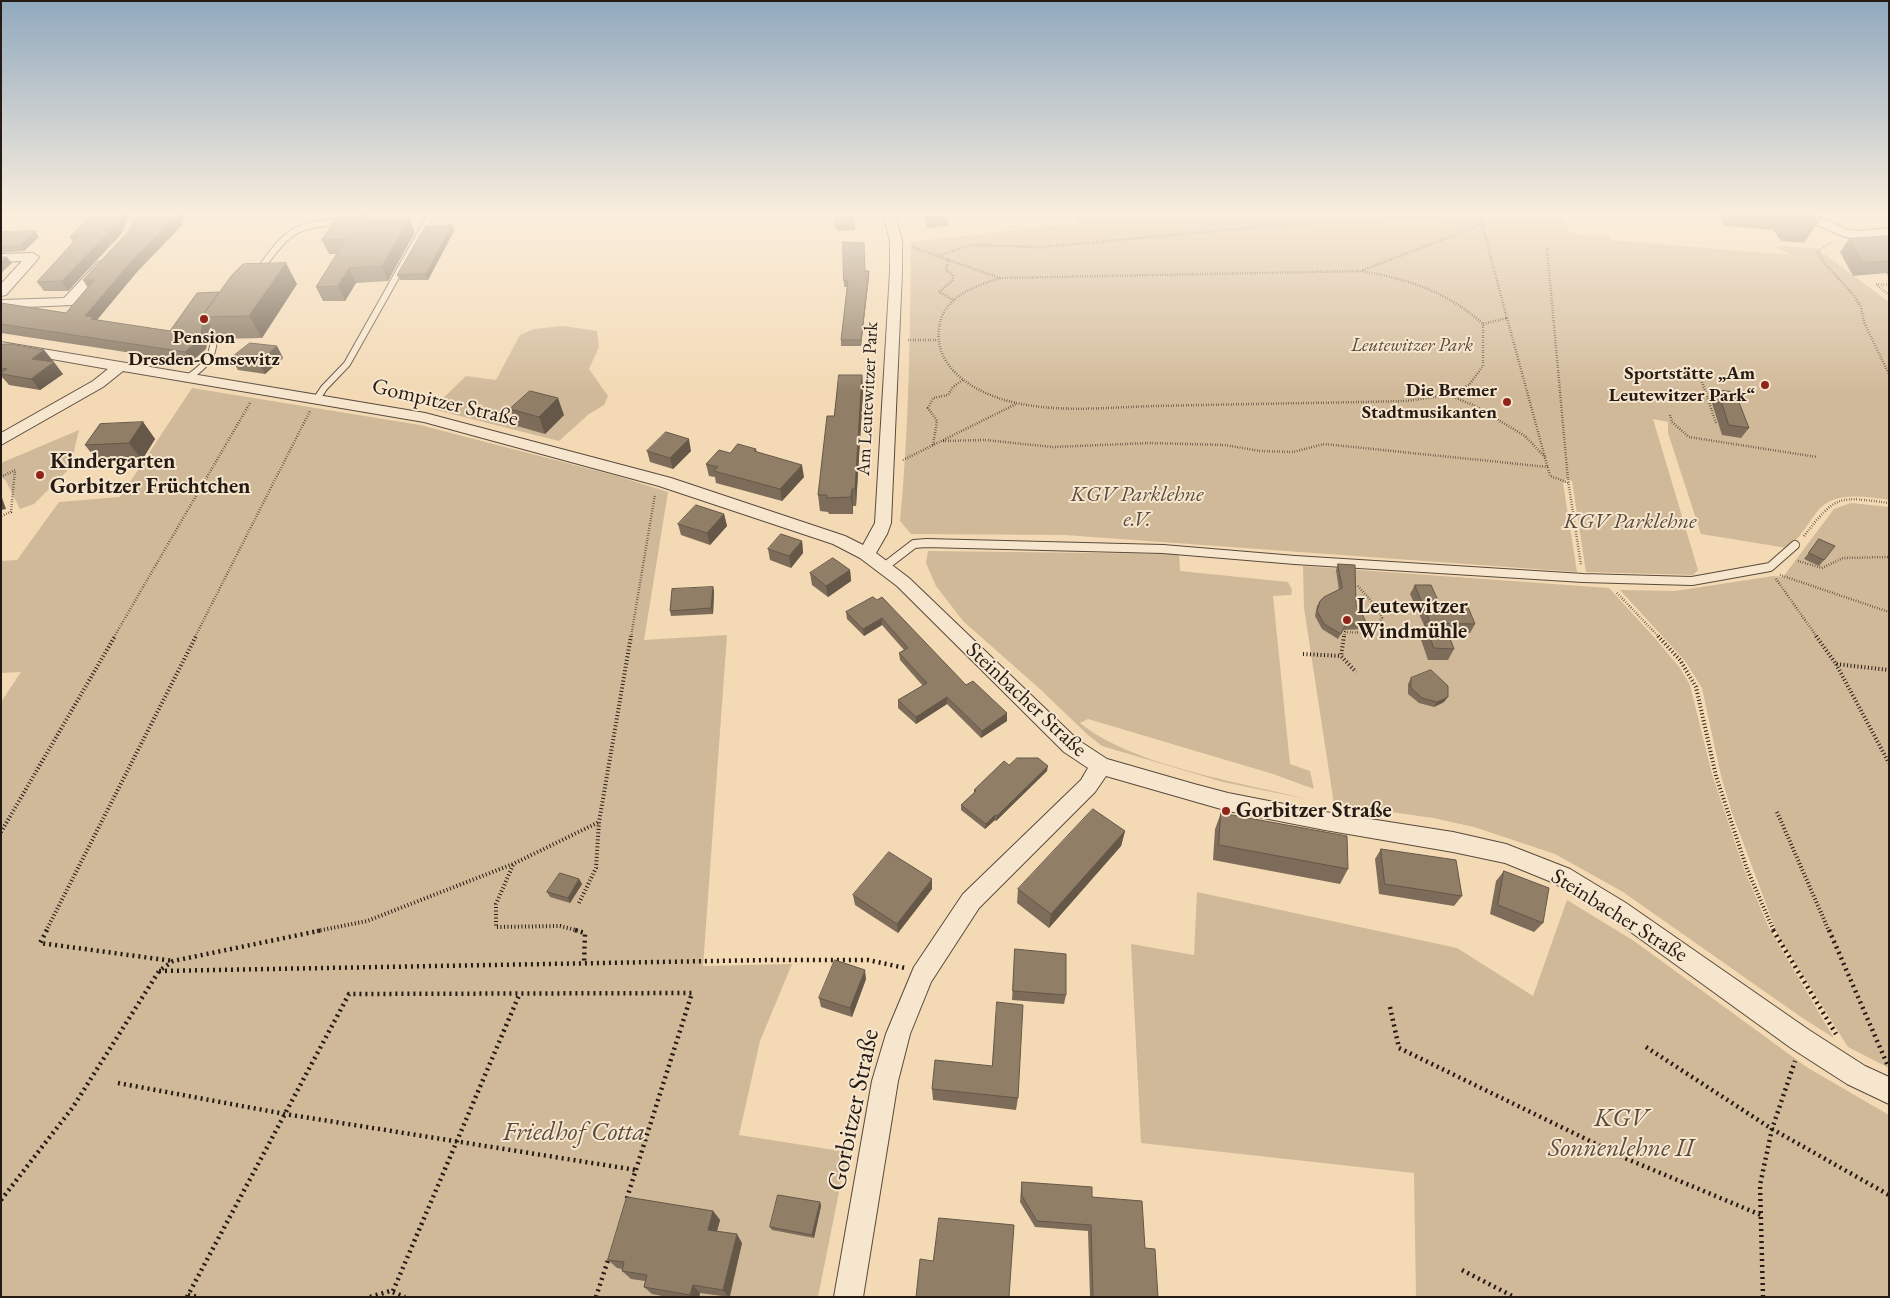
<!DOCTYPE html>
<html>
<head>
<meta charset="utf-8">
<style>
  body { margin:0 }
  #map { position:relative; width:1890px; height:1298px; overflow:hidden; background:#f3d9b4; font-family:"EB Garamond",serif }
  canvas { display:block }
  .frame { position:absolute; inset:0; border:2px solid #251b14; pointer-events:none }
</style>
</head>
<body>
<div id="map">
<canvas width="1890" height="1298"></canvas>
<div class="frame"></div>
</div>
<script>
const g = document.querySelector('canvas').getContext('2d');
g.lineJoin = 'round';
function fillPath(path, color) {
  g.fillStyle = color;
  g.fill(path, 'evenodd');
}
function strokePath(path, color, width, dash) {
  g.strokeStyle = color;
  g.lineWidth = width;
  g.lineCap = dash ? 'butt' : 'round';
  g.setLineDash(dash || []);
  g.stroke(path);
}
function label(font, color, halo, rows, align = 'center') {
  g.font = font + ' "EB Garamond",serif';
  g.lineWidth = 4;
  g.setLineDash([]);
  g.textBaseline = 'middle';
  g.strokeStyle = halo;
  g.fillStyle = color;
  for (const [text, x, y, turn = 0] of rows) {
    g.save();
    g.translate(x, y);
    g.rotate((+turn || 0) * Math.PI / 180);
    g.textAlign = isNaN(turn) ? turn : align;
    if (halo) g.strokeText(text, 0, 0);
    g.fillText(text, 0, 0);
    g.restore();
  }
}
fillPath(new Path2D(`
  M1071 213H1560L1570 233 1609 236 1610 240 1791 255 1774 246 1816 248 1889 302V500C1865 497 1833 490 1816 513 1807 525 1800 538 1787 548L1701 534 1668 433V422L1653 419 1698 570 1693 575 1586 572 1572 481 1565 479V483H1563L1577 572 1065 535 911 534 900 521C909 428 910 335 911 242L1077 223Z
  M563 326 597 331 599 347 589 369 608 396 604 405 589 414 559 441 432 409 466 376 496 380 520 335 534 329Z
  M192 388 420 425 617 476 668 492 644 640 727 635 703 966 792 964 760 1041 739 1135 847 1152 818 1297H1V702L21 672 1 673V561L17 560 59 502 120 497Z
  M79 430 70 468 34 504 20 509 6 481 1 477V463Z
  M1851 503 1889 507V1068L1848 1047 1778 936 1732 813 1721 776 1702 688 1685 661 1620 590 1675 591 1773 576 1783 577 1834 509Z
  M928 551 1179 554 1180 571 1288 582 1292 590 1291 595 1273 596 1290 764 1310 771 1314 789 1273 774 1088 719 1080 723C1133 766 1240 782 1306 799L1223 782 1102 746 1088 735 1041 690 963 621 936 586 926 563Z
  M1303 566 1609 588 1654 637 1680 668 1690 685 1712 774 1744 869 1769 928 1834 1038 1801 1017 1623 892 1555 854 1474 827 1433 818 1334 804 1304 608Z
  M1197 892 1457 948 1533 996 1567 900 1634 941 1808 1068 1889 1115V1297H1416L1414 1173 1141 1143 1131 944 1194 955Z`), '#d0b999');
const laneFar1 = new Path2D(`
  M258 272C288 231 294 223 346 222
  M188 378C197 371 209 363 212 351 215 340 213 332 219 323
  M316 400 324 388 347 364 432 213`);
const lane = new Path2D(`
  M884 567 914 544 926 543 1163 549 1295 560 1583 578 1692 581 1770 567 1795 545`);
const street = new Path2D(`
  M883 213H895L902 241V272L891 523 887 534 876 553 909 578 1078 740 1107 759 1194 784 1228 793 1325 812 1453 832 1506 844 1570 869 1626 903 1809 1030 1865 1066 1889 1077V1104L1847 1084 1791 1048 1610 917 1554 883 1505 863 1453 852 1325 830 1228 811 1106 776 1095 792 979 908 931 982 910 1034 898 1081 863 1297H834L872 1081 886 1034 914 967 963 894 1081 780 1088 768 1064 752 897 586 860 558 833 544 659 486 424 422 123 371 103 387 1 445V433L93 381 108 369 1 350V342L425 413 671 478 845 536 863 545 875 523 890 272V241Z
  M1794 213H1810L1848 230 1861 231 1889 228V236L1861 239 1845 237 1796 216Z
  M33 253 39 257 37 260 6 295 1 296V284L22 261 1 262V254Z
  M102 261 108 265 73 305 1 308V300L64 298 98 262Z`);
strokePath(laneFar1, '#584a3c', 8);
strokePath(lane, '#584a3c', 10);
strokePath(street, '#584a3c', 2);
strokePath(new Path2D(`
  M1284 213 1294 224
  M1479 213 1507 318 1483 324
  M1707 213 1722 214
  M1480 215 1486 213
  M1832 242 1817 252 1826 265 1852 293 1861 307 1864 322 1889 374
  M912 247 1000 278
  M1547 248 1568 480 1581 565
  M938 256 971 245 1042 247 1292 224 1441 216 1451 213
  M948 259 946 270 953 275V280L939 292 954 300
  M1363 270 1481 225
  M1362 271C1410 280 1446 291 1483 324V366L1469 385 1449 395 1406 401C1323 403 1240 404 1156 406 1111 407 1062 413 1017 403 977 395 927 367 941 319 949 294 979 285 1001 278Z
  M1889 285 1876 284 1889 295
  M1507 318 1550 476 1569 483
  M908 340H938
  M1669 376 1688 372 1699 373 1716 423
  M1449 395 1475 406 1525 436 1545 457
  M1670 415 1672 422 1689 437 1817 457
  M943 441 985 440 1053 447 1150 443 1225 445 1260 451 1293 452 1324 444 1548 467
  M933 445 937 421 928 408 933 398 948 395 953 387 964 379
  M903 460 1016 404
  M1 477 15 470 11 512 1 516
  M1804 536C1836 495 1837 496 1889 503
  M1798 561 1822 568 1843 558 1889 557
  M1780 575 1889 612
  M1776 579 1817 637
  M1617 593 1659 637
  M114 637 250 403
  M195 637 310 411
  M631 637 655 494
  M1344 637 1345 632C1363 633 1372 634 1382 618L1378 609 1358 586`), '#251b14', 2.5, [0.5, 2]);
strokePath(new Path2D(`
  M1344 636 1341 656 1356 672
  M1658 636 1680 660 1696 687 1716 776 1747 869 1774 931
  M1816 636 1836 664 1889 670
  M1303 654 1341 656
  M1836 664 1889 763
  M1777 812 1829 931
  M1 832 115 636
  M513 865 496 904V927L560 926 579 931
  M579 903 596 868 599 822 631 636
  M46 931 196 636
  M317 931 367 921 513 864 599 822`), '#251b14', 4, [1, 2.5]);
strokePath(new Path2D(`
  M47 930 40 943 173 961
  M575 930 585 933 584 964
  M1773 930 1836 1034
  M1829 930 1888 1066
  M159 971 768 960H868L905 968
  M1390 1007 1399 1048 1627 1159 1761 1215
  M1646 1047 1772 1129 1889 1195
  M118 1083 285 1114 636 1170
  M1 1200 73 1107 159 971 173 961 323 930
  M1462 1270 1514 1297
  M393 1291 520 993
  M188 1295 199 1297
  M187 1297 349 994 692 993 626 1201
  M370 1297 390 1291 405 1297
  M596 1297 609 1257
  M1763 1297 1760 1185 1772 1129 1795 1061`), '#251b14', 4.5, [2, 4]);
strokePath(laneFar1, '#f7e6ce', 6);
strokePath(lane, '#f7e6ce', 8);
fillPath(street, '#f7e6ce');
fillPath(new Path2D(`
  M94 213H134L128 219 121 234 68 291H44L37 282 73 242 70 237Z
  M137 213H190L182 222 183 224 136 273 97 320 170 331 219 292 297 284 262 338 218 339 211 327 209 330 206 349 191 362 1 333V303L66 313 88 288 83 280 129 231Z
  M304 213H377L376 215H365L367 219 415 232 388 281 356 283 345 301H323L316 287 337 254H329L322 240 339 215H304Z
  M834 213 855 225V230L837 231Z
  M923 213H947L948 226 927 228Z
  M1717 213H1819L1822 217 1804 243 1781 241 1773 230 1725 226Z
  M452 225 454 231 428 280H400L397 275Z
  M1 232 39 237 24 251 1 253Z
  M1889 236V276L1886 273 1853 276 1840 252 1849 239Z
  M865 271H869V276L861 346H841V340L847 287H844V281Z
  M1 344 44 350 53 361 51 362 63 374 40 390 9 385 3 378 1 377Z
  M277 346 283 358 265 374 238 370 231 358Z
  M862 375 863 391 856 506H853V514H829L828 512 820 511 818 495 834 416Z
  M1718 390 1749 428 1741 438 1722 435 1711 400Z
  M510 409 564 415 545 434 517 426Z
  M143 422 155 439 142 460 98 462 85 445Z
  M756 449 757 452 804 477 782 501 716 483 715 477 709 476 706 464 730 453Z
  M647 451H691L673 469 650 462Z
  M724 514 727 526 710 545 681 535 678 524Z
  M1819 539 1824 560 1819 566 1804 559Z
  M802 541 803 553 791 568 770 560 768 549Z
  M1338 564 1356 605 1367 624 1364 629 1343 630 1338 639 1322 629 1315 616 1317 606 1320 601 1339 590 1336 570Z
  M850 570 851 581 828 597 812 585 810 573Z
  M1415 585 1441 607 1475 624 1470 633 1448 632 1454 649 1448 660H1428L1419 634 1424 625 1410 594Z
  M713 587 714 592 713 614 671 616 670 611Z
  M873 597 966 685 1007 713V721L981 738 947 704 916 724 898 708V700L923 686 900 660 899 653 904 650 882 625 864 636 847 619 846 612Z
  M1411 678 1444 702 1434 707 1419 703 1408 694V684Z
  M1009 765 1047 771 996 821 995 820 985 829 961 810V805L974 793V790Z
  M1221 813 1348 869 1340 884 1213 860 1215 829Z
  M1125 831 1121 846 1049 928 1017 903 1018 889Z
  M1381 849 1462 896 1454 906 1379 894 1375 859Z
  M1504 871 1543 923 1534 932 1490 914 1496 881Z
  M579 879 582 884 570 903 550 897 547 892Z
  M932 889 898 933 855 905 853 895Z
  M1015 949 1066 995 1064 1004 1012 1000Z
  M866 979 852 1017 821 1007 819 998Z
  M992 1066 1018 1098 1016 1110 933 1100 932 1089Z
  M1022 1182 1092 1197 1145 1248 1158 1297H1090L1088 1231 1035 1227 1020 1202 1021 1188Z
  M820 1202 821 1206 814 1238 772 1230 770 1227Z
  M713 1211 720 1220 717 1231 742 1243 730 1297 700 1293 699 1297H667L652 1294 644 1287 645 1281 631 1279 622 1271V1269L617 1268 608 1260Z`), '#7c6c59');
fillPath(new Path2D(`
  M121 213H134L128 219 121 234 68 291 62 281Z
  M176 213H190L182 222 183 224 136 273 96 321 101 327 85 316 130 263Z
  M362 213H364L369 225 358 219Z
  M410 218 415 232 388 281 382 266Z
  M452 225 454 231 428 280 426 274Z
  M35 231 39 237 24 251 20 246Z
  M7 257 12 263 1 273V263Z
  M286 263 297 284 262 338 249 316Z
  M349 268 356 283 345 301 338 286Z
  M869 271V276L861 346V340Z
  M223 292 205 317 211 327 209 330 206 349 191 362 185 352 203 320Z
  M277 346 283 358 265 374 259 362Z
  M44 350 53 361 40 370 32 359Z
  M54 362 63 374 40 390 31 379Z
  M862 375 863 391 856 506 855 489Z
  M558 398 564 415 545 434 539 417Z
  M143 422 155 439 142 460 129 443Z
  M689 439 691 451 673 469 670 458Z
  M802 465 804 477 782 501 780 489Z
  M852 489 853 506V514L851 497Z
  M1 495 6 509 1 510Z
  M724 514 727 526 710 545 707 533Z
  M802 541 803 553 791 568 789 556Z
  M850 570 851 581 828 597 826 586Z
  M713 587 714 592 713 614 711 608Z
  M882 618V625L864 636 863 629Z
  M947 697V704L916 724V717Z
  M1448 697 1444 702 1434 707 1437 702Z
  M1007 713V721L981 738 982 731Z
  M1048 766 1047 771 996 821 997 816Z
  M995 815V820L985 829 986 824Z
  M1125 831 1121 846 1049 928 1051 914Z
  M579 879 582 884 570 903 568 898Z
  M932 879V889L898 933 897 924Z
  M865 970 866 979 852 1017 850 1008Z
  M820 1202 821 1206 814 1238 812 1235Z
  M713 1211 720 1220 715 1238 708 1230Z
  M737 1234 742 1243 729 1297 723 1290Z
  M693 1285 700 1293 699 1297H693L690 1295Z`), '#655848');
const building = new Path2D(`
  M94 213H121L116 225 62 281 37 282 79 236 70 237Z
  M137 213H176L175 215H177L130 263 85 316 94 317 91 319 170 331 197 293 219 292 205 312V317L203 320 200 339 185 352 1 324V303L66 313 94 280H83L129 231Z
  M340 213H362L358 219 410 218 382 266 349 268 338 286 316 287 346 239 322 240Z
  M834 213H853L855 225 836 226Z
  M925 213H947L948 216 926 217Z
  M1796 213H1819L1822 217 1798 215Z
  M452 225 426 274 397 275 425 227Z
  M35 231 20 246 1 247V232Z
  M1889 236V261L1863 263 1849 239Z
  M843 242 864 243 865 271H869L861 340H841L848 281H844Z
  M1 257H7L1 263Z
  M286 263 249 316 205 317V312L232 275 243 264Z
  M250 343 277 346 259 362 231 358Z
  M1 344H10L44 350 32 359 54 362 31 379 1 374V372L7 369 1 368Z
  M839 375H862L855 489H852L851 497 827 498V495H818L827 416H834Z
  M1718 390 1735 392 1749 428 1729 425Z
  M530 391 558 398 539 417 510 409Z
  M143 422 129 443 85 445 100 424Z
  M666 432 689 439 670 458 647 451Z
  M738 444 756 449 754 451 802 465 780 489 714 471 718 467 706 464 719 450 730 453Z
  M696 505 724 514 707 533 678 524Z
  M781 534 802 541 789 556 768 549Z
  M1819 539 1835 546 1824 560 1809 553Z
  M833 558 850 570 826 586 810 573Z
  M1338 564 1355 565 1356 605 1361 612 1367 624H1346L1341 634 1324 624 1317 611 1320 601 1324 597 1342 588Z
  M1415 585H1431L1441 607H1468L1475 624 1431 623Z
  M713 587 711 608 670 611 672 589Z
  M873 597 877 600 882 597 966 685 973 681 1007 713 982 731 947 697 916 717 898 700 927 683 899 653 908 648 882 618 863 629 846 612Z
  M1425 622 1444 623 1454 649 1434 648Z
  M1431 670 1448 686V697L1437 702 1422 698 1411 688V678Z
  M1017 758H1038L1048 766 997 816 995 815 986 824 961 805 976 791 974 790 1004 761 1009 765Z
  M1093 809 1125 831 1051 914 1018 889Z
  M1221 813 1347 836 1348 869 1219 845Z
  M1381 849 1456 860 1462 896 1385 884Z
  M889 852 932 879 897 924 853 895Z
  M1504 871 1549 888 1543 923 1498 905Z
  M560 873 579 879 568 898 547 892Z
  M1015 949 1066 954V995L1013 991Z
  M835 960 865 970 850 1008 819 998Z
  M997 1002 1023 1005 1018 1098 932 1089 935 1060 992 1066Z
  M1022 1182 1092 1187V1197L1142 1201 1145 1248 1155 1249 1158 1297H1093L1091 1225 1037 1221 1022 1196Z
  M778 1195 820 1202 812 1235 770 1227Z
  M627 1197 713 1211 708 1230 737 1234 723 1290 693 1285 690 1295 644 1287 647 1275 622 1271 624 1262 608 1260Z
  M939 1218 1014 1225 1009 1297H916L920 1259 933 1261Z`);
fillPath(building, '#907e67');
strokePath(building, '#655848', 1);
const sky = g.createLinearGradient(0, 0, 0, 395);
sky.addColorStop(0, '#90a9be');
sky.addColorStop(0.54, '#faeedd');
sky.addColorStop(1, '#faeedd00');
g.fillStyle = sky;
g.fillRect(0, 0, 1890, 395);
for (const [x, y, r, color] of [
  [204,319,5,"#8f2418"],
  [1765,385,5,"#8f2418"],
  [1507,402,5,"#8f2418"],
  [40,475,5,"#8f2418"],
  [1347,620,5,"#8f2418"],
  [1226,811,5,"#8f2418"]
]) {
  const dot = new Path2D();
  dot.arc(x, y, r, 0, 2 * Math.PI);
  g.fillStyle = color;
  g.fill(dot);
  strokePath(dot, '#f7e6ce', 2);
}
label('bold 19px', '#251b14', '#f7e6ce', [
  ["Pension",204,338,"center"],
  ["Dresden-Omsewitz",204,360,"center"],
  ["Sportstätte „Am",1755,374],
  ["Leutewitzer Park“",1755,396],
  ["Die Bremer",1497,391],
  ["Stadtmusikanten",1497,413]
], 'right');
label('italic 19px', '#584a3c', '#f7e6ce', [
  ["Leutewitzer Park",1412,346]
]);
label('19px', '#251b14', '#f7e6ce', [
  ["Am Leutewitzer Park",868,399,-87]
]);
label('22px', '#251b14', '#f7e6ce', [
  ["Gompitzer Straße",445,403,13],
  ["Steinbacher Straße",1026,700,43],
  ["Steinbacher Straße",1619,916,32]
]);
label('bold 22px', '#251b14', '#f7e6ce', [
  ["Kindergarten",50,462],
  ["Gorbitzer Früchtchen",50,487],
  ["Leutewitzer",1357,607],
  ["Windmühle",1357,632],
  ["Gorbitzer Straße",1236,811]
], 'left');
label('italic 22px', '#584a3c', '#f7e6ce', [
  ["KGV Parklehne",1137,495],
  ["e.V.",1137,520],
  ["KGV Parklehne",1630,522]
]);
label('26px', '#251b14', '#f7e6ce', [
  ["Gorbitzer Straße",854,1110,-78]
]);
label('italic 26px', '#584a3c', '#f7e6ce', [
  ["KGV",1621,1119],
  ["Sonnenlehne II",1621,1149],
  ["Friedhof Cotta",574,1133]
]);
</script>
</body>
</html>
